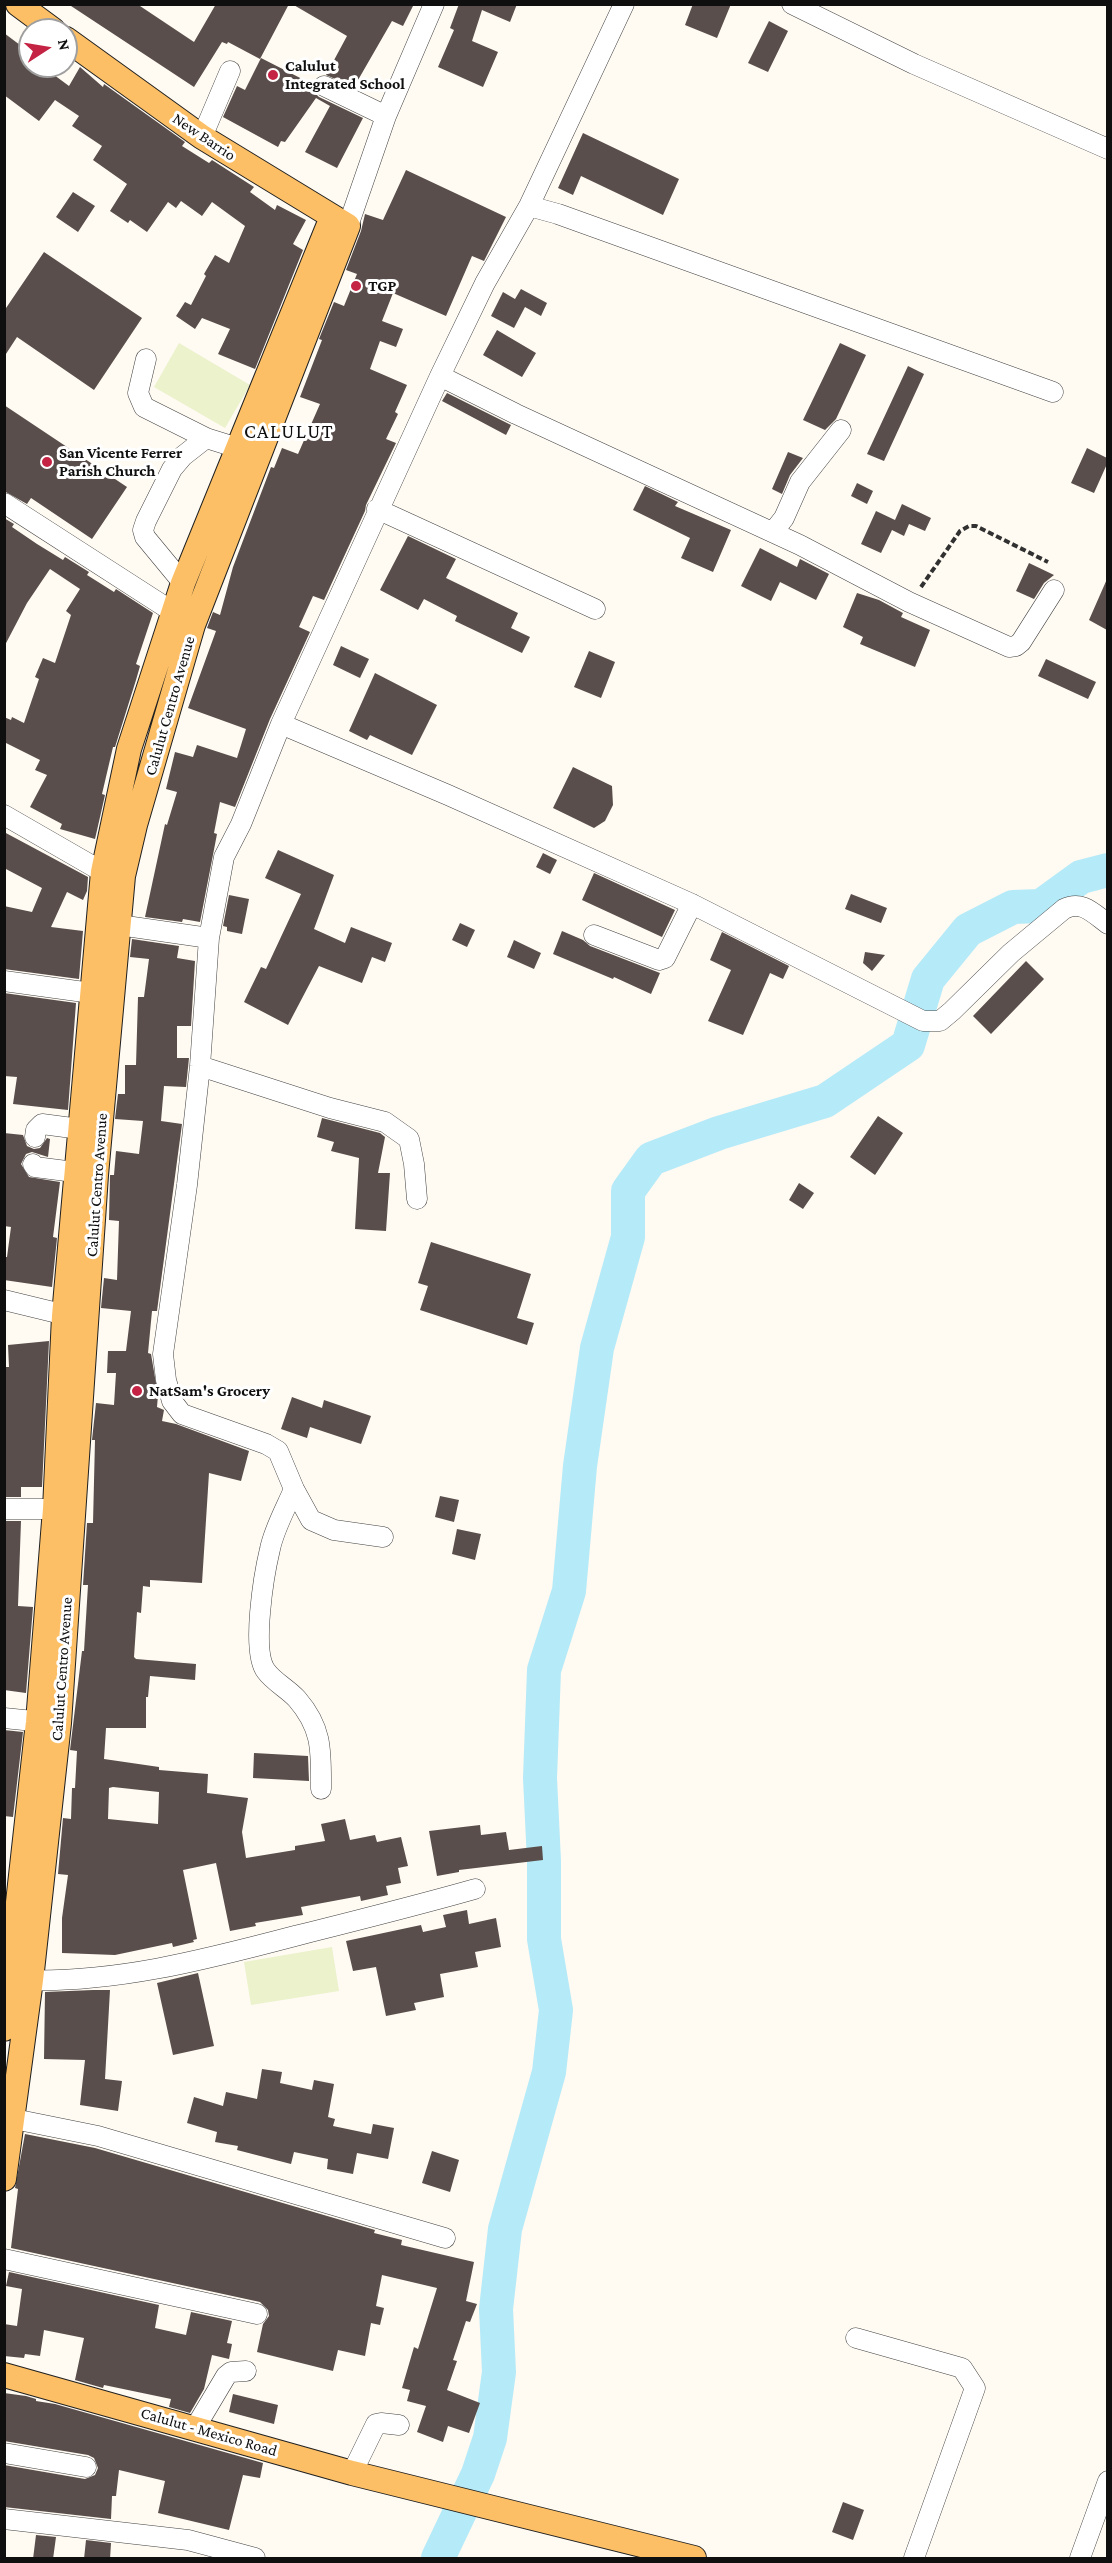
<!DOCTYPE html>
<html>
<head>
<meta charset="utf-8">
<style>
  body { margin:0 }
  #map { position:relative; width:1112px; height:2563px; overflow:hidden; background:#fffaf2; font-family:"Crimson Pro",serif }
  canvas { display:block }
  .frame { position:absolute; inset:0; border:6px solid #0f0f0f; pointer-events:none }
  .north { position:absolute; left:18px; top:18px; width:60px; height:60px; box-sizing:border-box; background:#fff; border:2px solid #9f9f9f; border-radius:50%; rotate:78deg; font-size:16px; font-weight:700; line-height:24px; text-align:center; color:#0f0f0f }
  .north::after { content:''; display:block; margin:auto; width:21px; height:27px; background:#c42344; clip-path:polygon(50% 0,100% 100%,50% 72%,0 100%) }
</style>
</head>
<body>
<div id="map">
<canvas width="1112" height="2563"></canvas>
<div class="frame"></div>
<div class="north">N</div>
</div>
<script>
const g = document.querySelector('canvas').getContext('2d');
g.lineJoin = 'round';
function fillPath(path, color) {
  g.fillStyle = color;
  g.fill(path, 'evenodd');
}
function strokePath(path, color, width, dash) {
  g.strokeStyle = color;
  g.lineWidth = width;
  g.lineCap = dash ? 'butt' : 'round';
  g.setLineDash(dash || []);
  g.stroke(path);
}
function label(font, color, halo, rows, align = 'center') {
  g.font = font + ' "Crimson Pro",serif';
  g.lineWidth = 6;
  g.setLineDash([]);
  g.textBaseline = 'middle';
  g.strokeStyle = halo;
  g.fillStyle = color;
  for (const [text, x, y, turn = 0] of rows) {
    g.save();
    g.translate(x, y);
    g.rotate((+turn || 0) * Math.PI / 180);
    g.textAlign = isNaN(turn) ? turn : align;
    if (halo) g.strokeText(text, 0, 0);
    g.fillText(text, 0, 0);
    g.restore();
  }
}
fillPath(new Path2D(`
  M179 343 250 385 225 428 154 387Z
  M332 1947 339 1991 251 2005 244 1962Z`), '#ebf2cc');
strokePath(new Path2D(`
  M438 2558 478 2474 490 2438 499 2372 496 2309 505 2229 549 2072 556 2010 544 1939V1861L540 1778 544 1670 569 1591 580 1466 597 1348 628 1237V1191L651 1159 719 1133 825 1101 908 1045 928 979 968 930 1013 907 1041 906 1081 877 1108 870`), '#b5eaf8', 34);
fillPath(new Path2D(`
  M68 4H137L194 42 216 4H289L260 59 228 42 227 44 222 42 194 87Z
  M292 4H414L403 26 392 21 354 87 326 75 347 36Z
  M459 4H517L510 22 482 10 472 41 498 52 483 87 438 67 454 30 450 28Z
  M693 4H731L717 38 685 25Z
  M769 21 788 31 768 72 748 63Z
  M4 33 28 51 26 54 30 57V66H42L69 86 80 67 103 87 104 84 185 142 182 146 209 163 212 160 254 187 250 192 275 210 277 205 306 220 293 244 303 250 255 369 218 354 230 329 202 318 195 329 176 316 185 302 191 305 206 276 204 274 215 255 229 263 245 226 212 202 202 216 181 201 176 208 168 202 147 232 130 220 128 223 110 211 127 184 93 160 102 146 72 126 79 116 55 100 39 121 4 95Z
  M261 58 312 84 314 92 319 97 363 118 337 168 305 152 330 106 316 98 285 142 281 141 278 147 223 117 237 86 245 90Z
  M583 133 679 179 663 215 581 176 573 195 558 188Z
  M406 170 506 217 484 261 472 256 446 316 393 293 382 321 403 329 396 347 380 341 370 369 407 385 395 412 398 414 386 439 396 443 366 505 365 511 324 600 313 596 299 627 310 632 270 719 235 807 220 802 214 833 217 834 200 922 183 919 182 922 145 917 165 824 167 825 177 792 166 789 175 752 193 757 197 745 237 758 246 729 188 708 216 631 207 628 213 612 220 615 233 567 271 467 274 468 282 448 298 454 320 404 300 397 322 340 319 339 334 302 344 306 357 274 346 270 361 231 365 214 383 220Z
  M73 192 95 206 78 232 56 217Z
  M44 252 142 318 94 390 17 337 4 357V311Z
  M521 289 547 303 541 316 525 307 514 328 491 316 503 292 515 299Z
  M497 330 536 353 522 377 483 355Z
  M840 343 866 355 836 419 825 430 803 420Z
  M908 366 924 374 884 461 867 454Z
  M447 393 511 425 506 435 442 401Z
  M4 405 127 487 92 539 31 498 27 504 4 491Z
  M1087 448 1107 458V464L1094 493 1071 483Z
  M788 452 803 458 790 475 782 494 772 489Z
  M857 483 873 491 867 504 851 496Z
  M645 486 678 502 675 506 731 530 713 572 681 558 690 538 633 510Z
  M902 504 931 518 925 531 909 524 904 536 892 530 881 553 861 544 876 511 895 520Z
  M4 518 14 524 12 527 37 544 63 560 65 557 89 572 87 575 114 592 116 589 153 613 136 664 140 666 136 680 115 747H113L102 794 105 795 95 839 60 829 62 824 30 807 47 775 35 770 40 760 4 742V717L11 720 12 717 24 723 39 679 35 677 43 658 55 663 71 615 66 611 80 589 50 569 27 603 4 647Z
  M408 536 456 559 446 578 518 613 511 628 530 637 522 653 455 621 457 616 424 599 418 610 380 590Z
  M760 548 797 567 800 559 829 574 816 600 780 582 771 601 741 586Z
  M1029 563 1054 575 1044 583 1034 599 1016 591Z
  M1107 579V630L1089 620Z
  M857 593 879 600 903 613 901 617 930 630 915 667 860 644 863 637 843 627Z
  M341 646 369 659 360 678 333 665Z
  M589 651 615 662 601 698 574 687Z
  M1046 659 1096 682 1088 699 1038 676Z
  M375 673 437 705 412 755 370 735 367 740 349 731Z
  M573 767 612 786 613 805 605 821 594 828 553 808Z
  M4 832 88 877 87 891 83 900 67 892 51 927 83 931 79 979 4 969V906L32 912 42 888 4 868Z
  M278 850 334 875 314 929 345 943 351 927 392 943 385 962 372 957 362 983 319 966 288 1025 244 1002 261 967 266 969 301 894 265 878Z
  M543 853 557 860 550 874 536 867Z
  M594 873 675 910 662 937 582 900Z
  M851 894 887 908 881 923 845 909Z
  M229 895 249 899 242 934 227 931V927L223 926Z
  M460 923 475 930 467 947 452 940Z
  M562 931 583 940 590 946 660 973 651 994 614 977 613 979 553 954Z
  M722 932 789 966 783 979 770 973 743 1035 708 1021 731 970 710 960Z
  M132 939 179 946 177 958 195 961 191 1026H177V1058H189L186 1087 164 1086 161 1121 182 1124 157 1311H152L148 1353 151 1354 158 1395 157 1407 164 1410 162 1421 176 1424 249 1451 241 1481 209 1473 202 1583 150 1580V1587L143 1586 141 1613 137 1612 134 1657 136 1659 196 1664 195 1680 150 1676 148 1697H146V1728H106L104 1759 159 1767V1770L208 1774 207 1793 248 1798 242 1832 246 1858 295 1850V1846L325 1841 321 1824 345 1819 350 1840 375 1835 377 1842 401 1837 408 1866 398 1868 401 1883 386 1886 388 1895 361 1901 360 1896 301 1907 303 1915 255 1923 256 1926 230 1931 216 1863 183 1870 197 1939 193 1940 194 1942 173 1947 172 1943 115 1955 62 1953V1918L68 1875 58 1874 63 1818 71 1819 72 1788H75L77 1751 70 1750 82 1651H84L88 1585H83L87 1523H93L95 1440H92L96 1403 114 1405 116 1373H107L108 1351H126L131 1311 101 1308 104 1278 117 1280 119 1221 109 1220 110 1175H114L116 1151 139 1154 143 1121 115 1119 118 1094H125V1065H136L138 997H144L149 959 130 957ZM113 1787 159 1792 158 1824 108 1819 109 1788Z
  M514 940 541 953 534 969 507 957Z
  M865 952 885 955 872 971 863 963Z
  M1026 961 1044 979 991 1034 973 1016Z
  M4 993 76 1003 68 1110 13 1104 17 1077 4 1076Z
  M878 1116 903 1133 875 1175 850 1157Z
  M322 1118 380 1133 385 1137 378 1173H390L386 1231 355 1229 359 1158 331 1151 334 1142 317 1137Z
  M4 1133 23 1135 27 1146 34 1149 40 1148 47 1138 50 1139 48 1157 32 1152 26 1154 21 1164 29 1177 60 1182 53 1237 57 1238 52 1287 4 1280V1257H7L11 1227 4 1226Z
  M799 1183 814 1193 803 1209 789 1200Z
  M431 1242 531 1274 517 1318 534 1323 527 1345 420 1310 428 1286 418 1283Z
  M49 1341 42 1487H21V1497H5L4 1367H9L8 1345Z
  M292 1397 322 1408 324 1400 371 1416 361 1444 310 1427 307 1438 281 1429Z
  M440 1496 459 1500 454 1522 435 1517Z
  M4 1521H21L18 1606 33 1607 26 1693 4 1690Z
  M457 1529 481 1534 475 1560 452 1554Z
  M4 1730 23 1732 13 1817 4 1816Z
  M254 1753 308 1756 309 1781 253 1778Z
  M480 1825 481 1835 506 1832 509 1850 542 1846 543 1860 459 1870V1872L437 1876 429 1831Z
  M467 1910 469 1924 496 1918 501 1947 475 1952 478 1967 440 1974 444 1997 414 2003 416 2010 386 2016 376 1967 353 1971 346 1941 421 1925 423 1932 446 1927 443 1915Z
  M198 1973 214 2046 173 2055 157 1983Z
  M93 1990H110L105 2079 122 2081 118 2111 80 2105 85 2060 44 2059 45 1992Z
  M262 2069 282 2072 280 2083 312 2090 314 2080 334 2084 328 2117 335 2119 333 2126 371 2134 373 2124 394 2128 388 2159 357 2153 353 2174 327 2169 328 2159 294 2152 291 2164 237 2150 238 2146 215 2142 217 2132 187 2123 194 2097 223 2106 226 2092 257 2099Z
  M25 2134 95 2148 375 2230 374 2233 402 2240 401 2245 474 2262 466 2301 477 2304 470 2322 466 2321 453 2360 457 2361 447 2390 480 2403 469 2433 448 2426 443 2442 417 2432 426 2406 407 2401 410 2390 402 2388 414 2347 418 2349 437 2288 382 2275 376 2306 384 2308 380 2325 371 2323 365 2356 338 2350 333 2371 257 2352 263 2324 269 2316 268 2310 260 2302 11 2248 18 2189 15 2188Z
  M432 2151 459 2160 450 2192 422 2183Z
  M9 2272 159 2305 155 2328 186 2335 191 2312 232 2321 227 2343 232 2344 229 2359 212 2355 204 2389 190 2413 169 2407 171 2399 104 2385 103 2388 75 2380 84 2338 44 2330 40 2356 25 2354 24 2358 4 2356V2324L17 2326 22 2289 6 2286Z
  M4 2393 26 2396 36 2399V2401L55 2404 263 2463 260 2478 243 2475 229 2530 158 2513 165 2481 119 2470 116 2496H112L111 2519 4 2507V2465L85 2479 95 2475 98 2468 94 2458 88 2455 4 2441Z
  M233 2394 278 2405 274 2424 229 2412Z
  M843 2502 864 2510 853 2540 832 2532Z
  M36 2535 56 2537 53 2559H33Z
  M86 2540 111 2543 110 2559H84Z`), '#594e4b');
const minor = new Path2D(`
  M792 4 914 64 1108 149
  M324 86 386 116
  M202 137 230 71
  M529 206 558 214 1053 392
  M348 226 386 116 434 4
  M146 359 138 393 144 407 206 438
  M440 376 516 414 800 545 909 602 1009 647 1016 646 1021 642 1054 590
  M4 503 184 619
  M377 509 595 609
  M773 532 784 518 800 482 841 430
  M183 583 145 537 143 530 146 521 172 469 183 456 206 438 251 452
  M281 724 448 795 692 904 923 1021H940L952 1011 1011 953 1064 909C1082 900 1093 913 1108 924
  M4 815 103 872 115 875
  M105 923 209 938
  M594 935 659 960 665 958 692 904
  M4 981 106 995
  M200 1066 330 1108 385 1122 409 1139 414 1164 417 1199
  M35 1137 36 1130 42 1124 95 1131
  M33 1164 35 1167 90 1174
  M4 1300 78 1318
  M294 1489C286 1508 274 1529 270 1549 264 1574 251 1651 266 1671 274 1682 288 1689 297 1699 323 1729 321 1752 321 1789
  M4 1509H55
  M383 1537 334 1530 311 1520 294 1489 278 1451 266 1444 182 1414 172 1401 166 1380 163 1354 187 1185 200 1066 209 938 224 857 241 824 281 724 440 376 485 283 529 206 624 4
  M4 1718 53 1723
  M17 1980C112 1984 204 1960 295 1936 355 1921 415 1906 475 1889
  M4 2117 98 2136 445 2238
  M4 2259 257 2314
  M856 2338 962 2368 975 2388 914 2558
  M195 2428 226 2376 231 2372 246 2371
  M4 2453 86 2467
  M352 2473 376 2424 381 2423 399 2425
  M4 2519 188 2540 255 2558
  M1080 2558 1108 2481`);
const major = new Path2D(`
  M18 4 53 30
  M4 2029 38 1722 55 1509 64 1316 103 872 129 749 183 583 332 217
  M4 2179 31 1980 59 1723 96 1175 123 876 135 825 193 625 348 226 202 137 66 39
  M4 2375 352 2473 694 2558`);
strokePath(minor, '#424242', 21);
strokePath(major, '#202020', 26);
strokePath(new Path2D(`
  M921 587 960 531 969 526H976L1048 562`), '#313131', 4, [6, 3]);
strokePath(minor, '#fff', 20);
strokePath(major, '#fcbf65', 24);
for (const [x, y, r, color] of [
  [273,75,6,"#c42344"],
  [356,286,6,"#c42344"],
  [47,462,6,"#c42344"],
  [137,1391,6,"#c42344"]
]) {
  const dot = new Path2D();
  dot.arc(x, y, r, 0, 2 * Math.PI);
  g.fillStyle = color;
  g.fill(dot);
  strokePath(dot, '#fff', 2);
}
label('bold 16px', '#0f0f0f', '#fff', [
  ["Calulut",285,66],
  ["Integrated School",285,84],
  ["TGP",368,286],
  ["San Vicente Ferrer",59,453],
  ["Parish Church",59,471],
  ["NatSam's Grocery",149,1391]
], 'left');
label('16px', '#0f0f0f', '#fff', [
  ["New Barrio",204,137,34],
  ["Calulut Centro Avenue",170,706,-74],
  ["Calulut Centro Avenue",97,1185,-86],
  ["Calulut Centro Avenue",62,1669,-86],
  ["Calulut - Mexico Road",209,2432,16]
]);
g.letterSpacing = '1.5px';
label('20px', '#0f0f0f', '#fff', [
  ["CALULUT",289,432]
]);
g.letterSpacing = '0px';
</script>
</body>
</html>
